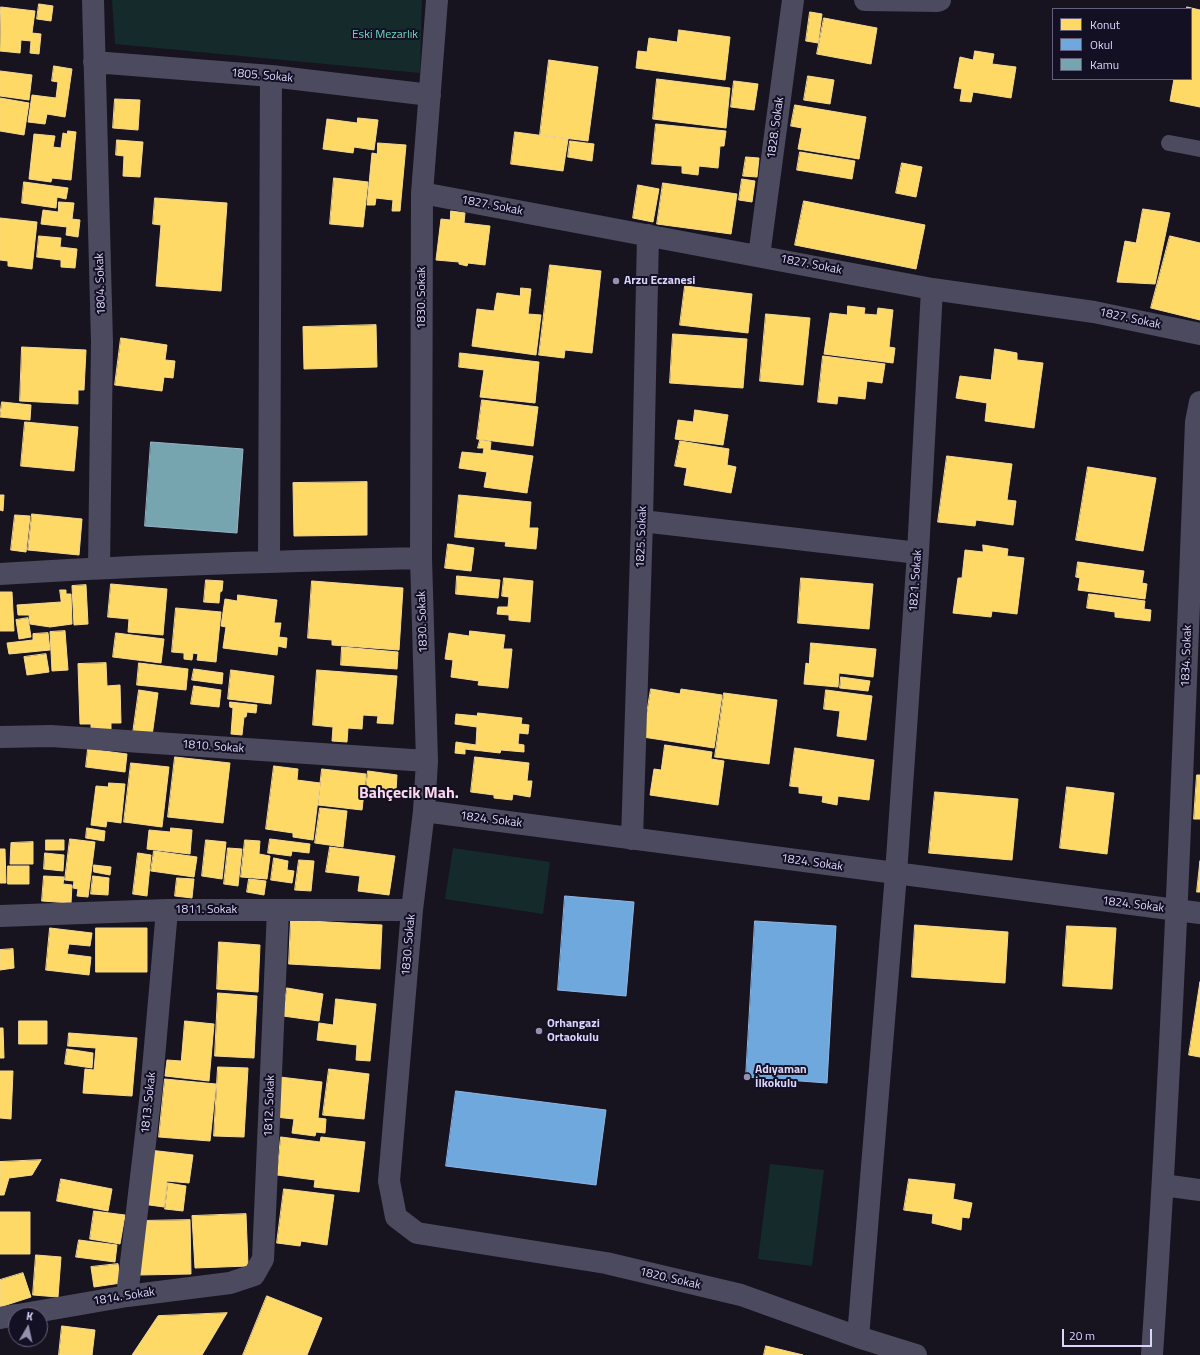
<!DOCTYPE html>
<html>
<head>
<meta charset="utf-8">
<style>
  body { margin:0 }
  #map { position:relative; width:1200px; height:1355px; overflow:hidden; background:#17141f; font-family:"Titillium Web",sans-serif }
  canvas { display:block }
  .legend { position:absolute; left:1052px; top:8px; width:140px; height:72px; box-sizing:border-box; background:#141023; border:1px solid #645f7a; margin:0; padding:5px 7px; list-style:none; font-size:12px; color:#dbd5fc }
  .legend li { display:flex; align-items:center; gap:8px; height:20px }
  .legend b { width:20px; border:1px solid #645f7a }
  .north { position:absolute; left:8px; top:1307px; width:40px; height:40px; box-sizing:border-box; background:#141023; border:1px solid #645f7a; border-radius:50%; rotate:9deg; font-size:11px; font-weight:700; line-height:16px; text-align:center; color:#dbd5fc }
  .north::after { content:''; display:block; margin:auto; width:14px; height:18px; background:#9691af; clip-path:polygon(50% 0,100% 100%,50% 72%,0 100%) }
  .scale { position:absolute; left:1062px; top:1329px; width:90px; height:18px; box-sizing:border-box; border:2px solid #dbd5fc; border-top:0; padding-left:5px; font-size:12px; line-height:14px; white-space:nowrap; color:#dbd5fc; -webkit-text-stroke:3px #141023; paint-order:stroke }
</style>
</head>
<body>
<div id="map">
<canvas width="1200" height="1355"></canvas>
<ul class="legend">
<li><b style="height:11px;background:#ffd966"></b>Konut</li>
<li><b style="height:11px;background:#6fa8dc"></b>Okul</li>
<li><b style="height:11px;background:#76a5af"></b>Kamu</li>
</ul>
<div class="north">K</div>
<div class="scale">20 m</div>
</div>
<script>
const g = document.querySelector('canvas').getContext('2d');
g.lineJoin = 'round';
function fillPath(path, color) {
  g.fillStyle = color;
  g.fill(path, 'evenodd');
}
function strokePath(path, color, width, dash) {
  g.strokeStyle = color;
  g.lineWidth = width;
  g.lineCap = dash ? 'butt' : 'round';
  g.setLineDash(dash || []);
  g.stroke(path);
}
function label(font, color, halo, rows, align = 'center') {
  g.font = font + ' "Titillium Web",sans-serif';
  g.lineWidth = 4;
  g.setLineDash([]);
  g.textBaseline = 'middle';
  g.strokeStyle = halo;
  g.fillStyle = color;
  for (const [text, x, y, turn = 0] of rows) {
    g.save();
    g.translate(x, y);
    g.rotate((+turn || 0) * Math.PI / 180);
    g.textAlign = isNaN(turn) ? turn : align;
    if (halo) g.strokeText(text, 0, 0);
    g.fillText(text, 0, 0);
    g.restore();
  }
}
fillPath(new Path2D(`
  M112 0H422L420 73 115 44Z
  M453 848 550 862 543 914 445 899Z
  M770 1164 824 1170 812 1266 758 1259Z`), '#142a2b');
const homes = new Path2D(`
  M39 4 53 6 51 21 37 19Z
  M1 7 35 11 32 33 41 34 39 54 30 53 31 41 21 40 20 53 0 51Z
  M1187 7 1200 10V107L1170 101 1174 79H1191V9H1187Z
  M810 12 822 14 818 43 806 41Z
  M824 18 877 28 871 64 817 54Z
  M679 30 730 37 725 80 636 68 638 51 647 52 649 38 677 42Z
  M975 51 994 54 992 64 1016 67 1011 98 973 92 971 102 960 101 962 89 954 88 960 57 973 60Z
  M549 60 598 67 588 141 540 135Z
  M54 66 72 69 65 117 47 114 45 124 28 122 32 95 56 98 58 82 52 81Z
  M0 71 32 75 29 100 0 96Z
  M808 76 834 80 830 104 804 100Z
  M657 79 730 88 726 128 653 119Z
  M734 81 758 84 754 110 731 107Z
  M0 98 29 103 24 135 0 131Z
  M115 99 140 100 138 130 113 128Z
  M795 105 866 117 859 159 798 149 802 128 791 126Z
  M358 118 378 120 374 150 354 147 353 153 323 149 327 119 357 123Z
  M656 124 726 131 724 146H720L718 168 699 166 698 175 682 173V166L652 164Z
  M68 131 76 132 71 180 52 178 51 182 29 179 34 134 55 136 53 147 61 148 63 133 67 134Z
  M515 132 568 139 563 171 511 164Z
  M117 140 143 142 140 177 123 176 124 156 116 155Z
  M570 141 594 144 592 161 568 157Z
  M378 143 406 145 400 211H392L393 200 376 198 375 205H367L372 153 377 154Z
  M800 152 855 161 852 179 797 170Z
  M746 157 759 158 757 177 743 176Z
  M902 163 922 167 916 197 896 193Z
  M334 178 368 182 363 227 330 224Z
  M742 179 755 181 752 202 739 200Z
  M24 182 68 188 66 199 57 197 56 208 22 203Z
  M663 183 737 194 731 234 657 224Z
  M638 185 659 189 653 222 633 218Z
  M155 198 227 203 221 291 156 286 161 225 153 224Z
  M804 201 925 225 916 269 795 245Z
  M59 202 74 203 72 219 80 220 78 237 66 235 67 227 41 224 43 210 58 212Z
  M1143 209 1170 213 1155 284 1117 282 1125 241 1136 243Z
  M451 211 465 213 464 223 490 226 485 265 468 263 467 266 459 264V262L436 260 441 219 450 220Z
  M0 218 37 222 32 269 8 266V261L0 260Z
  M39 236 61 238 60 247 77 249 75 268 61 267V260L37 257Z
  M1170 236 1200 243V320L1151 308Z
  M550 265 601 271 592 353 565 350 564 358 539 355Z
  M685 286 752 294 748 333 680 325Z
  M521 288 531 289 528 314 541 315 536 355 472 346 477 309 494 311 497 293 520 296Z
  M848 306 865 308 864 314 877 315 878 308 893 310 889 347 895 348 893 363 824 354 830 313 847 315Z
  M766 314 810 318 803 385 760 381Z
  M376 325 377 367 304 369 303 327Z
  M673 334 747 339 743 388 670 383Z
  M121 338 167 345 165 360 175 361 173 378 164 377 162 391 115 385Z
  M22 347 86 350 84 390H78V404L20 401Z
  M995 349 1017 353V360L1043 363 1034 428 985 421 987 403 956 398 960 376 991 380Z
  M460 353 539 362 535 403 480 397 484 370 459 367Z
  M823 356 885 364 882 383 867 381 865 399 838 396 837 404 818 402Z
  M482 400 538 407 533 446 477 439Z
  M2 402 31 405 30 420 0 417Z
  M695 410 728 415 723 445 675 439 678 420 693 422Z
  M25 422 78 427 74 471 21 466Z
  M480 440 491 442 490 450 533 456 527 493 484 487 487 472 459 468 462 452 483 454 484 448H478Z
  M680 441 729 449 727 465 736 467 731 493 684 485 687 468 675 466Z
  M947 456 1012 464 1007 500 1016 501 1013 525 976 520 975 526 938 522Z
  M1088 467 1156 478 1143 551 1076 540Z
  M367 482V535L294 536 293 483Z
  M0 495H4L3 511 0 510Z
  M459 495 531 502 529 528H538L536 549 505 546 506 542 455 537Z
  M32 514 82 519 79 555 28 550Z
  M15 515 30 516 26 552 11 550Z
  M448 544 474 548 471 571 445 568Z
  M983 545 1008 549 1007 556 1024 558 1017 614 992 611 991 617 953 613 958 578H962L965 550 983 552Z
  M1078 562 1144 571 1142 583 1147 584 1145 599 1078 590 1080 578 1076 577Z
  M457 576 500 580 498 598 456 594Z
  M504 578 533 581 530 622 509 620V615L497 614 498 607H508L509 597 502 596Z
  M801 578 873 584 869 629 798 623Z
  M206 580 223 581 222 591 220 592 219 603 204 602Z
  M312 581 403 588 399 650 332 645V640L308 638Z
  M111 584 167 589 163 635 128 632 129 619 108 617Z
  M86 585 88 624 74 625 72 586Z
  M60 590H66V594H71L72 624 50 627 30 624 29 615H18L17 605 61 602Z
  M0 592H12L14 631H0Z
  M1089 594 1145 601 1144 609 1151 610 1150 621 1115 617V612L1087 608Z
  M238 595 277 600 274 623H281L279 637 287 638 286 648 278 646 277 655 223 648 226 627 221 626 225 599 237 601Z
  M176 608 221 612 216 662 197 660 198 654 193 653 192 660 184 659V653L172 652Z
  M28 618 31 637 19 639 16 620Z
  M65 631 68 670 52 671 50 632Z
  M470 631 505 635 503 649H512L508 688 478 685 479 681 451 677 453 660 445 659 449 633 469 636Z
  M48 633 50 650 9 654 7 643 33 640V634Z
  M116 633 164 639 161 663 113 657Z
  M811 643 876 649 873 677 839 673 838 687 804 684 806 663 809 664Z
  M342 647 398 652 397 669 341 665Z
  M46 654 49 672 27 675 24 657Z
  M106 663 107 686 120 685 121 723H111V730L91 731V724H80L78 664Z
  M139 663 188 669 186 690 137 685Z
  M194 669 223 673 222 684 192 680Z
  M231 670 274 676 271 704 228 699Z
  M317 670 397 676 393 724 377 723 378 716 363 715 362 729 348 728 347 742 332 741 333 727 313 725Z
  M841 677 870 681 868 691 840 688Z
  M194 686 221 690 219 707 191 704Z
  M651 689 680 694 681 689 722 695 714 748 643 737Z
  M139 690 158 693 152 736 133 733Z
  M826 690 872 696 866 740 837 736 840 711 824 709Z
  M724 693 777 700 769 764 715 757Z
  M230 702 257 705 256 713 247 712 246 717H244L242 735 231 734 233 708 230 707Z
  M478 713 522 718 521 724 529 725 528 734 519 733 518 744 524 745V752L501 750 500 753 465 749V754L455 753 456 742 476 745 477 727 455 724 456 714 477 716Z
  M665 745 712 752 711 759 724 761 718 805 650 795 654 769 661 770Z
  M795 748 874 760 869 800 838 796 837 805 822 802 823 796 799 793V787L790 786Z
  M88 749 127 754 125 772 86 767Z
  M175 757 230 763 223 823 168 817Z
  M475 757 529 763 527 781H532L530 797 513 794 512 800 494 798V795L471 792Z
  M131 763 169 767 162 827 124 822Z
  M274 766 298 769 297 780 320 783 313 840 293 837V833L266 829Z
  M322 769 366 774 362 810 318 805Z
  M368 771 397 775 396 791 366 787Z
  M1197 775H1200V819H1194Z
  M109 783 125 784 121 823 107 821 106 827 91 825 96 786 108 787Z
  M1067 787 1114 793 1107 854 1060 848Z
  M935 792 1018 799 1012 860 929 853Z
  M320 808 347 811 343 847 315 843Z
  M87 828 105 831 104 841 86 838Z
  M171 828 192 830 190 854 147 849 149 830 170 832Z
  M70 839 95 842 88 897 77 896 78 889 73 888 74 881 65 880Z
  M270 839 310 844 309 853 292 851 291 856 268 853Z
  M46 840H64V850H46Z
  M206 840 226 842 222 879 202 876Z
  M245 840 260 841 259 854 270 856 267 879 241 877Z
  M33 842V864H10L11 843Z
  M330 847 395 856 389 895 358 891 360 876 326 872Z
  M228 848 242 849 238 886 224 884Z
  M0 849H5L6 883H0Z
  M154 851 197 857 194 877 151 871Z
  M45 853 64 855 63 871 44 869Z
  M138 853 151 855 147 896 133 894Z
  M274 858 288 861 287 870 294 871 292 883 271 880Z
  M299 860 314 861 311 891 295 890Z
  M1200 861V892H1197Z
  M94 865 111 867 110 875 94 872Z
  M8 866H29V884H8Z
  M44 876 64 877 63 884 72 885 71 903 42 901Z
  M93 876 109 878 108 895 91 894Z
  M177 878 194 879 192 898 175 896Z
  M249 879 266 881 264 895 247 892Z
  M291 920 382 925 380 969 289 964Z
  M915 925 1008 932 1005 983 912 977Z
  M1067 926 1116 928 1112 989 1063 986Z
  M50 928 92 933 90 946 69 944 67 954 91 957 89 975 46 970Z
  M96 928H147V972H96Z
  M219 942 260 945 258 992 217 989Z
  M13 949 14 968 0 970V950Z
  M1200 982V1057L1189 1055Z
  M287 988 323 994 319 1021 283 1016Z
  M218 993 257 996 254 1058 215 1056Z
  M336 999 376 1004 370 1061 356 1060 357 1045 317 1040 319 1023 333 1025Z
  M19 1021H47V1044H19Z
  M185 1021 214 1024 209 1081 165 1076 167 1060 181 1061Z
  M0 1028H3L4 1058H0Z
  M69 1033 137 1038 132 1096 83 1093 85 1069 94 1070 96 1048 68 1046Z
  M67 1049 93 1053 92 1068 65 1064Z
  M218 1067 248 1068 244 1137 214 1136Z
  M329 1069 369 1074 364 1119 323 1115Z
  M0 1071H13L11 1119 0 1118Z
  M280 1077 322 1082 318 1118 326 1119 325 1133 316 1132 315 1136 292 1133 294 1119 275 1117Z
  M165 1079 216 1084 210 1141 159 1137Z
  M281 1137 320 1142 321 1137 365 1142 359 1192 314 1187 315 1180 277 1175Z
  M149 1150 193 1155 189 1183 167 1181 164 1207 142 1204Z
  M41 1160 32 1175 9 1178 4 1195H0V1162Z
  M61 1179 112 1189 108 1211 57 1201Z
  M909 1179 955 1184 953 1199 972 1203 969 1218 962 1217 961 1230 932 1223 933 1214 904 1210Z
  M168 1183 186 1186 183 1211 165 1209Z
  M284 1189 334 1195 327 1245 301 1241 300 1246 277 1243Z
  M94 1211 125 1215 120 1244 90 1239Z
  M0 1212H30V1254H0Z
  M246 1214 248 1266 195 1268 192 1216Z
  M190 1220 191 1274 139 1275 138 1221Z
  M79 1240 117 1245 115 1262 76 1257Z
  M36 1255 61 1257 58 1297 33 1295Z
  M118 1264 121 1283 94 1287 91 1267Z
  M23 1273 31 1297 0 1307V1280Z
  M267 1296 322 1318 307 1355H243Z
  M227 1313 202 1355H132L158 1316Z
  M62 1326 95 1330 92 1355H59Z
  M766 1346 803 1355H764Z`);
fillPath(homes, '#ffd966');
strokePath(homes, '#f4d893', 1);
const schools = new Path2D(`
  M565 896 634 902 626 996 558 990Z
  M755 921 836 926 827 1083 746 1077Z
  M456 1091 606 1110 596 1185 446 1166Z`);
fillPath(schools, '#6fa8dc');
strokePath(schools, '#8fb6e6', 1);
const public = new Path2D(`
  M151 442 243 449 237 533 145 526Z`);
fillPath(public, '#76a5af');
strokePath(public, '#94b3c6', 1);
strokePath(new Path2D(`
  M1169 143 1200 149`), '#4c4a5f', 16);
strokePath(new Path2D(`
  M93 0 102 342 99 567
  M437 0 422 193 421 558 427 761 424 811 412 910 389 1181 396 1217 417 1233 606 1263 741 1295 858 1337 916 1355
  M865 0 938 1 940 0
  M94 62 271 76 430 95
  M422 193 932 289 1094 312 1200 334
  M759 256 793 0
  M642 521 918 553
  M269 561 271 76
  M0 574C140 565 281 561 421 558
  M0 737 51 736 427 761
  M424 811 1200 913
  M632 839 642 521 648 235
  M0 916 167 910H412
  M1163 1185 1200 1190
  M127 1296 151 1092 167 910
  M18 1315 127 1296 230 1283 254 1275 263 1259 278 910
  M0 1318 16 1315
  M858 1337 896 874 918 553 932 289
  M1152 1355C1173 1044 1184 733 1196 422L1200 402`), '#4c4a5f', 22);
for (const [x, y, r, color] of [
  [616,281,4,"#9691af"],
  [539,1031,4,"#9691af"],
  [747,1077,4,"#9691af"]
]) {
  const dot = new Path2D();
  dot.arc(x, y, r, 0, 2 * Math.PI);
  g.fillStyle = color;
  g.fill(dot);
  strokePath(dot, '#141023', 1.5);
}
label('12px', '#67d7be', '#141023', [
  ["Eski Mezarlık",385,35]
]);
label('12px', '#dbd5fc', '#141023', [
  ["1805. Sokak",262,76,5],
  ["1828. Sokak",776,128,-82],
  ["1827. Sokak",492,206,11],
  ["1827. Sokak",811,265,11],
  ["1804. Sokak",101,284,-92],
  ["1830. Sokak",422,298,-90],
  ["1827. Sokak",1130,319,12],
  ["1825. Sokak",642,537,-88],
  ["1821. Sokak",916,581,-86],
  ["1830. Sokak",423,622,-92],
  ["1834. Sokak",1187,656,-88],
  ["1810. Sokak",213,747,4],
  ["1824. Sokak",491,820,7],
  ["1824. Sokak",812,863,8],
  ["1824. Sokak",1133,905,7],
  ["1811. Sokak",206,910],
  ["1830. Sokak",409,945,-85],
  ["1813. Sokak",149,1103,-84],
  ["1812. Sokak",270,1106,-88],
  ["1820. Sokak",670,1279,13],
  ["1814. Sokak",124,1297,-9]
]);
label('bold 12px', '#dbd5fc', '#141023', [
  ["Arzu Eczanesi",624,281],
  ["Orhangazi",547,1024],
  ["Ortaokulu",547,1038],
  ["Adıyaman",755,1070],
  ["İlkokulu",755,1084]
], 'left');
label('bold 16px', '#fcd7ee', '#141023', [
  ["Bahçecik Mah.",409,794]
]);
</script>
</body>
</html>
